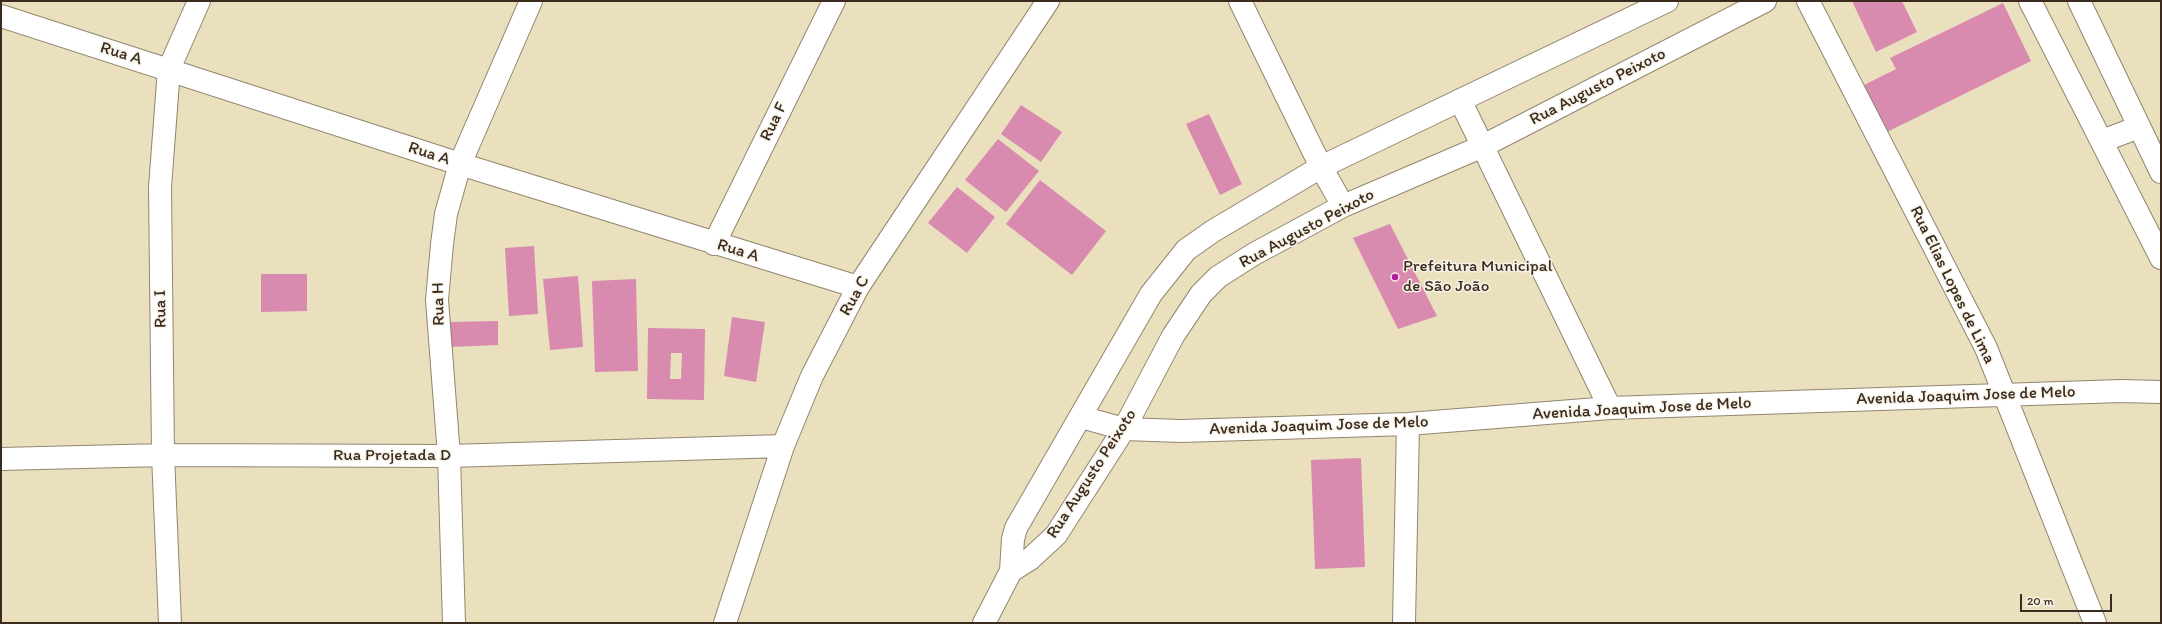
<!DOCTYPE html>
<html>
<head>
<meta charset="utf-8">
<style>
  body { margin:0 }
  #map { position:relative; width:2162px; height:624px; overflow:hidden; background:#eae0be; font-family:Itim,sans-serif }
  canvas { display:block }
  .frame { position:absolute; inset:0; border:2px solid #3b2a1e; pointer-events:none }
  .scale { position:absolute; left:2020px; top:594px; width:92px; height:18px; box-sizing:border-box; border:2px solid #3b2a1e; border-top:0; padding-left:5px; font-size:12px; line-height:14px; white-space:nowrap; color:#3b2a1e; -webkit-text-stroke:3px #f7f3e8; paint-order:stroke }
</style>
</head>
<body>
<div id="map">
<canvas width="2162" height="624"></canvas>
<div class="frame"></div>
<div class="scale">20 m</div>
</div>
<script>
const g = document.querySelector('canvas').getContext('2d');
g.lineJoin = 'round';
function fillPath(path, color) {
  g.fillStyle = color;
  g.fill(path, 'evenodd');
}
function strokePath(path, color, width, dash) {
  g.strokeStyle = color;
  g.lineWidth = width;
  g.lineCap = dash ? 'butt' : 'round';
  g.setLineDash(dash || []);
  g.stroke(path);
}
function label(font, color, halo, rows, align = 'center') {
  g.font = font + ' Itim,sans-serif';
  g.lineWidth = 3;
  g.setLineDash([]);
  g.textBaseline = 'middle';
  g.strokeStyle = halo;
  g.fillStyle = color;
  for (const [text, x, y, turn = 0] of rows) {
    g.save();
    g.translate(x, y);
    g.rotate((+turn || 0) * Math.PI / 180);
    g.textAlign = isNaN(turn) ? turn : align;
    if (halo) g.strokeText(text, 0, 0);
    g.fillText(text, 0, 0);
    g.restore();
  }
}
fillPath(new Path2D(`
  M1852 1H1902L1917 32 1876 52Z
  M2003 3 2031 61 1887 132 1864 85 1896 69 1890 58Z
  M1021 105 1062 132 1041 162 1001 134Z
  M1209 114 1242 184 1220 195 1186 124Z
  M998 139 1039 171 1006 212 965 180Z
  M1040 180 1106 231 1072 275 1006 224Z
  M957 187 995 217 967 253 928 223Z
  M1390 224 1437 316 1398 329 1353 238Z
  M534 246 538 314 509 316 505 248Z
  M261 274H307V311L261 312Z
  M578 276 583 347 550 350 543 279Z
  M636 279 638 371 595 372 592 281Z
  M732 317 765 322 756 382 724 376Z
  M498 321V345L449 347V322Z
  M648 328 705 329 704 400 647 399ZM671 353H682L681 379H670Z
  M1361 458 1365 567 1315 569 1311 460Z`), '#d88baf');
const street = new Path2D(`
  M1240 1 1321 167 1343 206
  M1808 1 1986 348 2095 623
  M1 16 460 164 858 287
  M1460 100 1610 408
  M714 244 834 1
  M1081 417 1124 429 1181 431 1408 424 1610 408 2121 391 2161 392
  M1 459 163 455 449 456 783 446
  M1011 571 1030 559 1056 535 1124 429 1173 336 1201 294 1218 277 1254 254 1343 206 1481 147 1765 1
  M170 623 163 455 160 187 169 69 199 1
  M454 623 449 456 437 300 442 244 446 214 460 164 531 1
  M725 623 783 446 812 376 858 287 1048 1
  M984 623 1011 571 1013 539 1016 528 1151 294 1186 250 1213 231 1321 167 1667 1
  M1404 623 1408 424`);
const secondary = new Path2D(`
  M2030 1 2161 258
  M2079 1 2161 172
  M2102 141 2139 127`);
strokePath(street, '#92856e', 24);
strokePath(secondary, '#92856e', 24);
strokePath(street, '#fff', 22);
strokePath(secondary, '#fff', 22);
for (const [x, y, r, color] of [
  [1395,277,4,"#b5179e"]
]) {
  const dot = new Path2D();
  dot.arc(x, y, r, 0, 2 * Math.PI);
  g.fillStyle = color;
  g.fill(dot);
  strokePath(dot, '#f7f3e8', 1.5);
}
label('17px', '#3b2a1e', '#f7f3e8', [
  ["Rua A",121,54,17],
  ["Rua Augusto Peixoto",1598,87,-27],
  ["Rua F",774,122,-64],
  ["Rua A",429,154,18],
  ["Rua Augusto Peixoto",1307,229,-28],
  ["Rua A",738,251,17],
  ["Rua Elias Lopes de Lima",1952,285,64],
  ["Rua C",855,296,-61],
  ["Rua H",439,304,-91],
  ["Rua I",161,309,-91],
  ["Avenida Joaquim Jose de Melo",1966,396,-2],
  ["Avenida Joaquim Jose de Melo",1642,409,-3],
  ["Avenida Joaquim Jose de Melo",1319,426,-2],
  ["Rua Projetada D",392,456],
  ["Rua Augusto Peixoto",1092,474,-57]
]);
label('17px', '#3b2a1e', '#f7f3e8', [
  ["Prefeitura Municipal",1403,267],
  ["de São João",1403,287]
], 'left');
</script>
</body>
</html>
